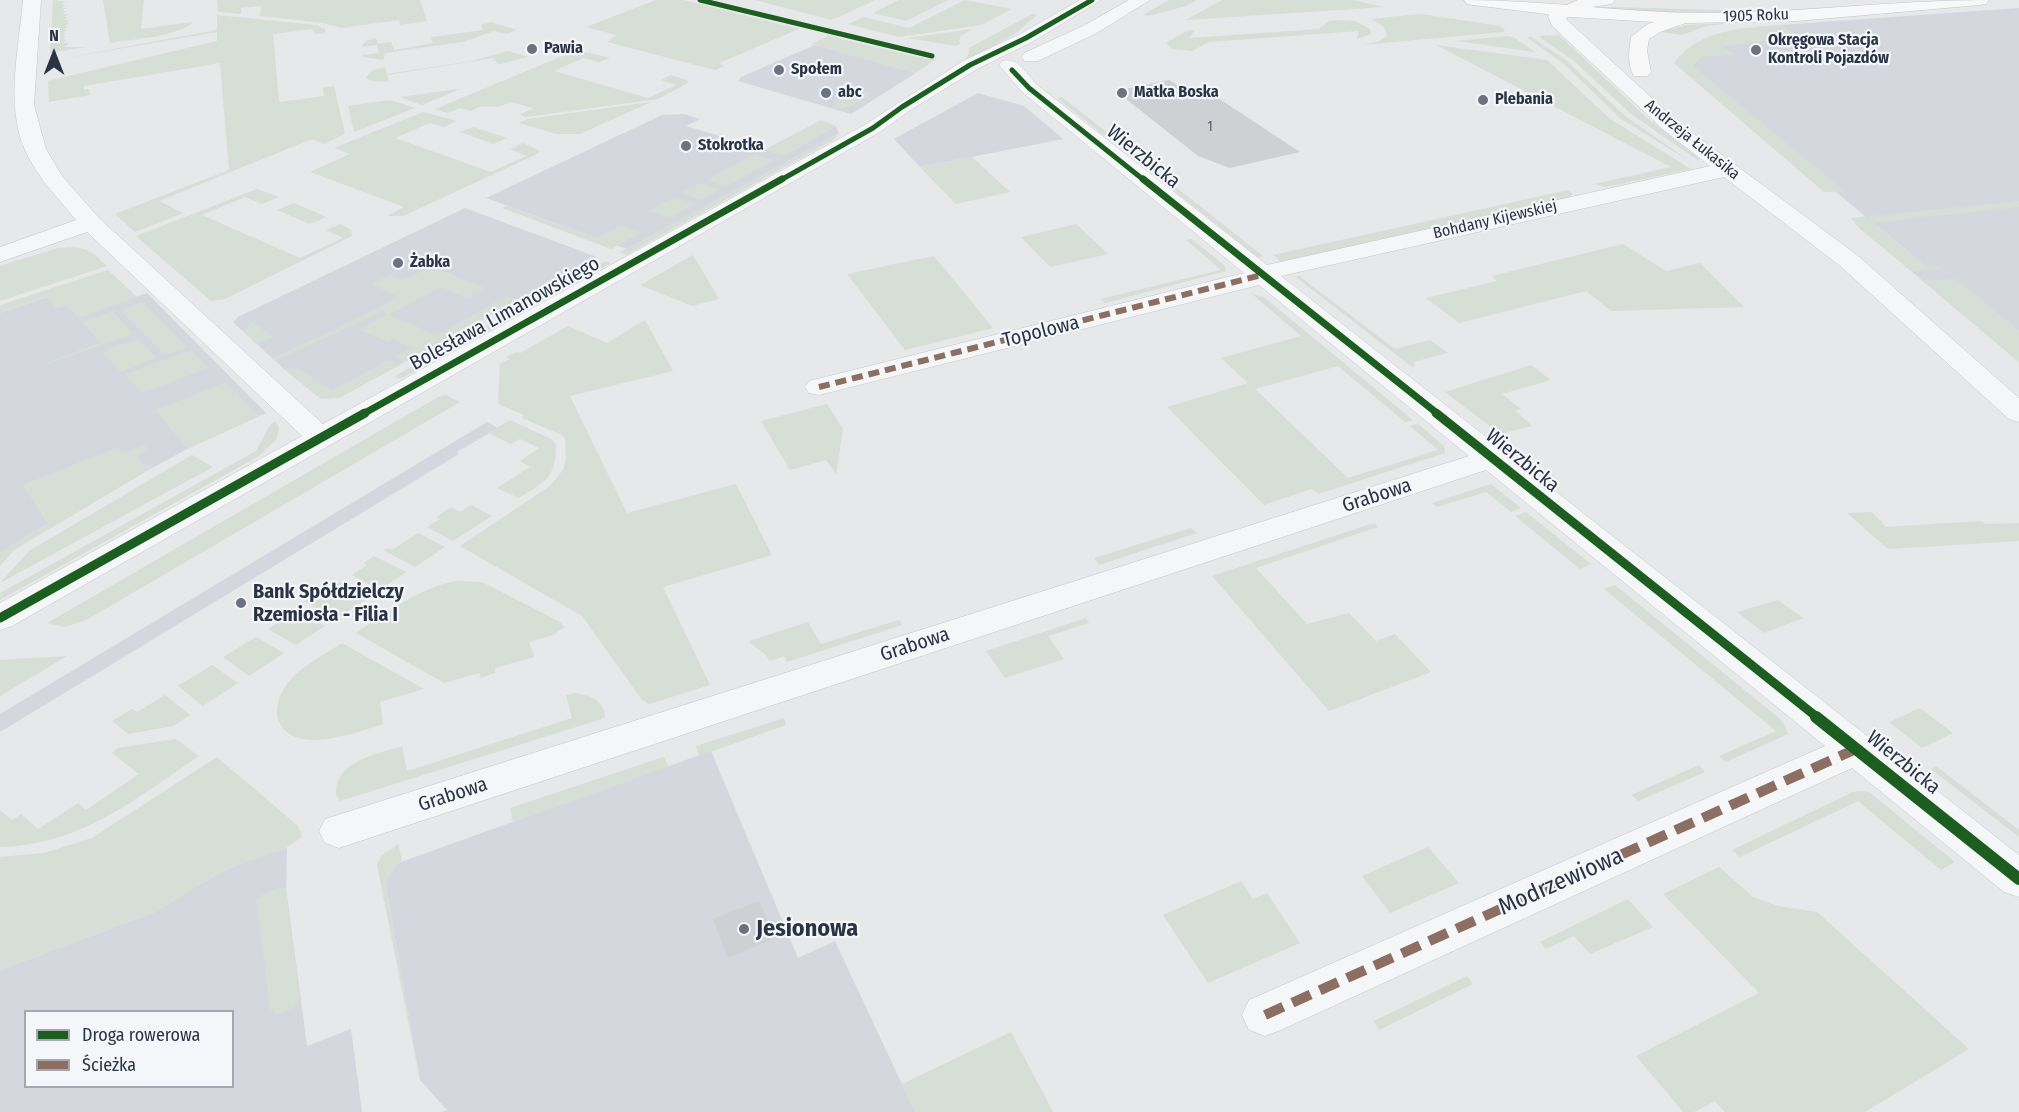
<!DOCTYPE html>
<html>
<head>
<meta charset="utf-8">
<style>
  body { margin:0 }
  #map { position:relative; width:2019px; height:1112px; overflow:hidden; background:#e6e8ea; font-family:"Fira Sans Condensed",sans-serif }
  canvas { display:block }
  .legend { position:absolute; left:24px; top:1010px; width:210px; height:78px; box-sizing:border-box; background:#f4f6f9; border:2px solid #a4a8b1; margin:0; padding:8px 10px; list-style:none; font-size:18px; color:#2b3445 }
  .legend li { display:flex; align-items:center; gap:12px; height:30px }
  .legend b { width:30px; border:2px solid #a4a8b1 }
  .north { position:absolute; left:24px; top:24px; width:60px; height:60px; -webkit-text-stroke:4px #f4f6f9; paint-order:stroke; rotate:0deg; font-size:16px; font-weight:700; line-height:24px; text-align:center; color:#2b3445 }
  .north::after { content:''; display:block; margin:auto; width:21px; height:27px; background:#2b3445; clip-path:polygon(50% 0,100% 100%,50% 72%,0 100%) }
</style>
</head>
<body>
<div id="map">
<canvas width="2019" height="1112"></canvas>
<ul class="legend">
<li><b style="height:8px;background:#1b5e20"></b>Droga rowerowa</li>
<li><b style="height:8px;background:#8d6e63"></b>Ścieżka</li>
</ul>
<div class="north">N</div>
</div>
<script>
const g = document.querySelector('canvas').getContext('2d');
g.lineJoin = 'round';
function fillPath(path, color) {
  g.fillStyle = color;
  g.fill(path, 'evenodd');
}
function strokePath(path, color, width, dash) {
  g.strokeStyle = color;
  g.lineWidth = width;
  g.lineCap = dash ? 'butt' : 'round';
  g.setLineDash(dash || []);
  g.stroke(path);
}
function label(font, color, halo, rows, align = 'center') {
  g.font = font + ' "Fira Sans Condensed",sans-serif';
  g.lineWidth = 4.5;
  g.setLineDash([]);
  g.textBaseline = 'middle';
  g.strokeStyle = halo;
  g.fillStyle = color;
  for (const [text, x, y, turn = 0] of rows) {
    g.save();
    g.translate(x, y);
    g.rotate((+turn || 0) * Math.PI / 180);
    g.textAlign = isNaN(turn) ? turn : align;
    if (halo) g.strokeText(text, 0, 0);
    g.fillText(text, 0, 0);
    g.restore();
  }
}
fillPath(new Path2D(`
  M2019 8V362L1905 266 1924 265 1689 70 1700 57 1721 46 1798 36 1780 25Z
  M815 45 916 73 851 114 738 81 741 77Z
  M978 93 1024 106 1063 139 920 167 894 139Z
  M684 114 700 119 686 126 784 155 836 126 839 133 627 249 486 198 662 115Z
  M465 208 597 257 339 398 321 399 284 369 233 322 238 317Z
  M147 293 266 413 187 449 152 468 150 465 145 467 135 455 123 453 23 485 48 523 0 553V313L47 297 56 308 66 305 78 317Z
  M487 422 498 428 457 452 459 454 0 732V714Z
  M711 751 798 958 835 941 915 1112H441L447 1110 420 1080 385 881 398 863Z
  M287 847 286 888 307 1046 351 1029 362 1112H0V970L155 912 222 871ZM26 1012H232V1086H26Z`), '#d4d7dd');
fillPath(new Path2D(`
  M53 0 66 2 61 4 66 5 62 8H66L62 11H67L63 14H68L64 17H68L65 20H69L66 23H69L65 26 69 27 64 29 67 30 63 33H66L62 36 66 37 62 39 66 40 62 43H69L64 47H85L50 53Z
  M103 0H144L141 29 193 22C178 37 131 39 110 43Z
  M217 0H420L427 21 400 25 399 20 341 28 324 23 260 16 261 6 241 8V14L218 12Z
  M656 0H683L799 29 719 63 725 66 715 70 607 42 616 35 586 27Z
  M755 0H875L832 20Z
  M899 0H948L906 21 873 13Z
  M965 0 1012 9 981 25 899 37 848 24 864 17 909 28Z
  M1169 0H1197L1186 6 1148 16 1143 15Z
  M1222 0H1353L1383 7 1186 20Z
  M1609 7 1753 11V12H1660L1589 8Z
  M1032 14 1037 15 1016 33 968 61 965 59 968 56 969 48Z
  M1421 14 1500 26 1505 30 1503 32 1362 45 1378 42 1387 36 1384 27 1371 19Z
  M217 15 316 25 325 29V33L315 34 313 29 273 34 279 102 324 96 323 88 334 86 345 134 324 144 312 139 159 201 183 213 135 232 115 214 229 170 220 63 84 86V90L89 89 90 95 49 102 48 81 217 41V32L48 61 217 30Z
  M1334 20 1355 21 1370 29 1371 34 1357 39 1359 31 1209 42 1192 51 1172 49 1166 43 1186 31 1195 30 1189 38 1319 29 1329 21Z
  M491 22 517 30 506 34 494 31 463 42 385 53 383 60 363 57 362 55 379 53 377 45 361 47 366 41 376 38 378 44 391 42 394 50 433 43 431 37 483 30 481 24Z
  M1747 22 1706 26 1682 35 1660 32 1687 25Z
  M1780 25 1800 37 1723 46 1735 55 1700 57 1693 66 1845 191 1824 192 1674 63C1699 29 1742 28 1780 25Z
  M973 29 962 35 959 40 960 44 956 46 908 38Z
  M1559 35 1647 118 1698 157 1699 161 1631 114 1574 61 1538 36Z
  M829 36 925 59H936L916 73 811 44Z
  M1508 36 1515 38 1535 52 1456 41Z
  M1530 36 1567 61 1625 116 1691 162 1621 119 1564 64 1528 38Z
  M1436 45 1547 60 1610 119 1691 169 1606 187 1594 184 1671 167Z
  M577 50 610 58 599 62 583 58 554 71 648 98 676 85 661 80 671 75 687 80 688 83 658 99 526 117 520 115 533 108 511 102 498 107 482 106 470 111 460 108 448 113 435 109Z
  M508 51 528 57 501 64H497L494 58 387 75 389 81C381 82 372 83 366 77L373 70 385 67 387 74 472 61Z
  M458 89H460L422 105 400 97Z
  M861 91 873 94 845 109 834 107V100L851 96Z
  M1062 97 1263 256 1258 257 1057 98Z
  M391 100 415 108 354 132 348 106Z
  M651 102 580 134H556L519 123 528 119Z
  M423 112 457 121 444 127 430 123 395 138 491 172 526 156 510 149 523 143 540 151 535 155 403 216H387L404 207 310 172 350 154 334 148Z
  M821 120 836 126 784 155 764 150Z
  M473 127 507 138 494 144 460 132Z
  M839 133 835 139 626 255 620 252Z
  M754 154 774 160 726 187 706 180Z
  M972 157 1010 192 956 204 920 167Z
  M700 183 720 190 701 200 681 193Z
  M257 189 279 197 262 204 245 197 202 215 300 258 343 238 326 230 340 224 351 230 352 236 225 299 211 301 136 236Z
  M1568 190 1573 194 1570 197 1281 262 1273 255Z
  M675 197 695 204 669 218 648 211Z
  M2019 201V207L1873 223 1925 266H1940L1945 270 1911 271 1859 228 1851 218Z
  M294 203 326 217 310 224 277 210Z
  M507 206 597 238 621 225 642 232 611 249 502 208Z
  M1076 224 1108 254 1050 267 1021 237Z
  M1192 239 1225 266 1226 271 1105 303 1100 299 1221 270 1186 240Z
  M1623 244 1666 271 1700 263 1744 307 1611 311 1586 291 1459 323 1426 298 1497 281 1492 276Z
  M58 248C84 246 89 248 107 266L0 301V266Z
  M693 255 719 299 692 306 640 285Z
  M934 256 993 328 905 350 847 274Z
  M605 261 611 263 400 379 395 376Z
  M431 266 485 288 467 298 441 287 389 315 437 335 506 296 518 300 404 362 394 357 411 348 393 339 388 342 359 330 387 314 382 312 275 361 272 358 317 337 319 338 399 297 371 284 390 275 403 280Z
  M108 270 137 297 77 317 66 305 56 308 46 297 0 313V305Z
  M1299 276 1395 349 1430 340 1448 353 1413 362 1416 365 1412 367 1296 277Z
  M1956 279 2019 330V362L1922 280Z
  M1251 293 1265 298 1413 420 1405 422 1338 366 1255 389 1348 478 1438 450 1410 426 1418 424 1444 446 1445 453 1318 494 1312 489 1264 505 1167 407 1248 383 1221 358 1301 336Z
  M142 302 187 347 165 355 120 310Z
  M113 311 133 334 48 364 47 362 100 343 82 322Z
  M645 320 673 371 570 396 627 513 736 484 772 555 663 587 710 685 649 704 642 700 582 616 460 546 550 486 563 470 566 460 565 439 562 435 522 418 524 415 498 404 500 364 510 359 506 357 516 352 520 353 568 326 607 343Z
  M251 321 274 337 256 344 244 332Z
  M139 339 157 358 121 372 103 353 107 349Z
  M191 350 209 368 142 393 125 374Z
  M389 360 399 365 339 398 321 399 284 369 296 367 332 390Z
  M1531 365 1551 380 1502 394 1521 409 1516 411 1532 426 1500 434 1445 392Z
  M226 382 259 416 187 449 155 410Z
  M446 395 460 402 88 619 65 627 47 623 440 396Z
  M827 404 843 429 836 474 826 460 790 470 761 421Z
  M510 420 551 439 556 444C556 479 545 481 519 498L497 488 530 467 520 461 539 448 520 439 511 444 488 433Z
  M275 421 279 427 277 439 259 456 0 600V593L256 451 270 425Z
  M144 445 149 450 136 456 145 467 150 465 152 468 14 550 0 566V553L48 523 23 485 118 447 124 453Z
  M192 455 213 467 0 583 29 551Z
  M1491 484 1521 508 1511 512 1486 492 1437 507 1432 503Z
  M471 505 492 516 453 541 427 527 440 519 436 517 451 507 460 512Z
  M1526 512 1591 564 1580 569 1515 516Z
  M1872 512 1886 527 1982 521 1985 524 2019 523V541L1888 549 1847 513Z
  M1374 523 1378 527 1256 568 1307 624 1349 613 1376 641 1395 634 1431 672 1329 711 1212 576Z
  M1191 528 1197 533 1099 565 1094 558Z
  M418 533 445 547 415 567 383 550 388 548 392 550Z
  M374 556 406 572 380 590 352 575 367 565 364 563Z
  M455 581 481 582 490 586 560 622 565 628 557 631 556 634 529 642 534 657 495 668V673L481 678 479 673 444 683 356 633C388 612 417 589 455 581Z
  M340 582 368 598 336 619 304 601 311 596 315 598Z
  M1615 585 1779 718 1784 724 1788 734 1726 762 1719 756 1776 731 1604 589Z
  M1778 600 1803 618 1764 633 1737 612Z
  M298 610 325 626 296 645 268 629Z
  M1086 618 1089 623 1048 636 1064 659 1005 678 986 651Z
  M899 620 902 625 787 662 784 656 770 661C765 651 755 649 749 641L808 622 821 644Z
  M256 637 284 653 249 676 223 657Z
  M342 643 424 689 380 702 383 724C361 731 339 739 316 740 270 741 267 701 296 674 309 662 327 653 342 643Z
  M67 656 0 696V660Z
  M212 665 238 683 203 706 178 686Z
  M575 693C591 696 604 700 605 718L340 801 336 795C334 761 378 754 402 746L407 771 572 718 566 695Z
  M165 695 190 715 173 726 128 734 112 721 132 709 137 712Z
  M1920 708 1953 733 1922 748 1889 722Z
  M784 718 786 725 699 756 696 746Z
  M176 739 199 756C135 799 81 845 0 847V810L12 820 21 814 38 829 78 803 86 810 139 774 112 753 117 748Z
  M217 757 298 826 302 837 287 847 222 871 155 912 0 970V857L44 853 92 838Z
  M664 757 668 767 513 822 510 808Z
  M1699 765 1705 772 1638 801 1631 795Z
  M1936 766 2019 830V837L1931 769Z
  M1861 791 1869 792 1955 862 1941 870 1858 801 1740 857 1732 850 1853 792Z
  M398 844 402 861 398 863 385 881 420 1080 377 865 382 855Z
  M1428 847 1459 883 1390 913 1362 876Z
  M1719 867 1753 897 1778 906 1817 912 1969 1049 1865 1112H1725L1715 1101 1694 1112H1683L1636 1056 1759 993 1663 894Z
  M1241 881 1253 899 1267 893 1300 943 1208 983 1163 915Z
  M278 888H286L300 999C293 1007 287 1014 276 1014L270 1009 256 899 261 895Z
  M1628 899 1653 927 1590 954 1574 936 1546 949 1540 942Z
  M1467 976 1473 984 1379 1030 1374 1021Z
  M1011 1032 1053 1112H915L902 1084Z`), '#d6ded6');
fillPath(new Path2D(`
  M1169 80 1177 85 1186 84 1200 93 1209 92 1300 152 1230 168 1198 156 1116 91Z
  M759 901 775 938 728 958 713 919Z`), '#ced0d3');
const minor = new Path2D(`
  M23 0H41L34 105 46 149 62 176 99 218 323 424 866 124 963 61 1020 34 1080 0H1101L1032 42 977 69 909 111 880 132 12 626 0 630V603L302 436 87 232 0 262V247L76 220C58 198 37 177 25 150 5 105 19 48 23 0Z
  M1129 0H1150L1095 34 1038 61H1024L1022 57 1024 53 1083 26Z
  M1578 0H1615L1612 4 1586 8 1566 18 1567 20 1679 123 1857 255 2019 398V422L2009 419 1839 265 1724 177 1281 276 2019 855V897L2004 892 1852 768 1281 1030 1265 1036 1249 1030 1242 1015 1249 1000 1825 746 1486 470 339 848 325 843 319 831 325 819 1469 456 1259 285 819 395 809 393 805 387 809 381 1244 273 1022 92 999 65 1002 61C1018 57 1026 73 1036 84L1267 265 1710 166 1665 131 1552 26 1548 16 1551 12Z`);
const major = new Path2D(`
  M1464 0C1545 0 1625 13 1706 13 1800 13 1894 0 1989 0L1986 4 1980 5 1797 21 1686 23 1660 32 1649 39 1647 51 1651 72 1648 76H1634C1627 65 1629 50 1631 37L1648 24 1654 22 1571 17 1473 5 1467 4Z`);
strokePath(minor, '#c4c6c8', 1);
strokePath(major, '#c2c5c8', 1);
fillPath(minor, '#f5f6f7');
fillPath(major, '#f8f8f8');
strokePath(new Path2D(`
  M819 387 1262 275`), '#8d6e63', 6, [11, 6]);
strokePath(new Path2D(`
  M1265 1015 1856 749`), '#8d6e63', 10, [20, 10]);
strokePath(new Path2D(`
  M700 0 932 56
  M1012 70 1029 88 1145 181
  M779 181 873 128 902 107 970 65 1026 38 1092 0`), '#1b5e20', 5);
strokePath(new Path2D(`
  M1143 179 1438 414
  M363 414 782 179`), '#1b5e20', 7);
strokePath(new Path2D(`
  M1436 413 1818 718
  M0 618 365 413`), '#1b5e20', 9);
strokePath(new Path2D(`
  M1816 717 2019 879`), '#1b5e20', 12);
for (const [x, y, r, color] of [
  [532,49,6,"#6c737f"],
  [1756,50,6,"#6c737f"],
  [779,70,6,"#6c737f"],
  [826,93,6,"#6c737f"],
  [1122,93,6,"#6c737f"],
  [1483,100,6,"#6c737f"],
  [686,146,6,"#6c737f"],
  [398,263,6,"#6c737f"],
  [241,603,6,"#6c737f"],
  [744,929,6,"#6c737f"]
]) {
  const dot = new Path2D();
  dot.arc(x, y, r, 0, 2 * Math.PI);
  g.fillStyle = color;
  g.fill(dot);
  strokePath(dot, '#f4f6f9', 2);
}
label('14px', '#545c69', null, [
  ["1",1210,127]
]);
label('16px', '#2b3445', '#f4f6f9', [
  ["1905 Roku",1756,16,-2],
  ["Andrzeja Łukasika",1692,140,39],
  ["Bohdany Kijewskiej",1495,220,-13]
]);
label('bold 16px', '#2b3445', '#f4f6f9', [
  ["Okręgowa Stacja",1768,41],
  ["Kontroli Pojazdów",1768,59],
  ["Pawia",544,49],
  ["Społem",791,70],
  ["abc",838,93],
  ["Matka Boska",1134,93],
  ["Plebania",1495,100],
  ["Stokrotka",698,146],
  ["Żabka",410,263]
], 'left');
label('20px', '#2b3445', '#f4f6f9', [
  ["Wierzbicka",1143,157,39],
  ["Bolesława Limanowskiego",505,314,-29],
  ["Topolowa",1041,332,-14],
  ["Wierzbicka",1522,461,39],
  ["Grabowa",1377,496,-18],
  ["Grabowa",915,645,-18],
  ["Wierzbicka",1903,763,39],
  ["Grabowa",453,795,-18]
]);
label('bold 20px', '#2b3445', '#f4f6f9', [
  ["Bank Spółdzielczy",253,592],
  ["Rzemiosła - Filia I",253,615]
], 'left');
label('24px', '#2b3445', '#f4f6f9', [
  ["Modrzewiowa",1561,882,-24]
]);
label('bold 24px', '#2b3445', '#f4f6f9', [
  ["Jesionowa",756,929]
], 'left');
</script>
</body>
</html>
